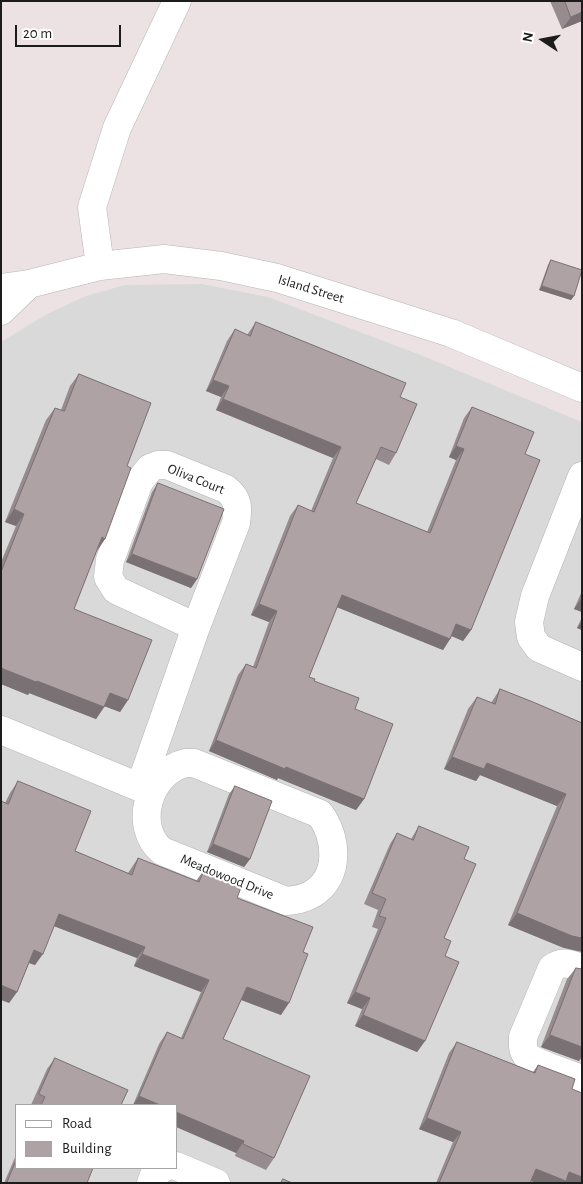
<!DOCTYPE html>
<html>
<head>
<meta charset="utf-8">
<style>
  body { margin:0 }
  #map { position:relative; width:583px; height:1184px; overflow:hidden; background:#ece2e3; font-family:"Alegreya Sans",sans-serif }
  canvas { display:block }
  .frame { position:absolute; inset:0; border:2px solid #1c1c1c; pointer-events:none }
  .legend { position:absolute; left:15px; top:1104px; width:162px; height:65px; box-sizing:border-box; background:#fff; border:1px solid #a4a4a4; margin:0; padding:6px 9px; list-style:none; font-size:15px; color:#1c1c1c }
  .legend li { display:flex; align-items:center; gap:10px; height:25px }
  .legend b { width:25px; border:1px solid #a4a4a4 }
  .north { position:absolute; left:518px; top:15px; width:50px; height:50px; -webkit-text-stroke:4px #fff; paint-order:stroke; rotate:281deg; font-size:14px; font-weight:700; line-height:20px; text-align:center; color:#1c1c1c }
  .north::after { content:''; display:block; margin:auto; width:18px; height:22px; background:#1c1c1c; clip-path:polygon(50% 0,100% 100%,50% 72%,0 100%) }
  .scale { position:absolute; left:15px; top:25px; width:106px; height:22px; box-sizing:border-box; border:2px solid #1c1c1c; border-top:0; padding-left:6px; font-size:15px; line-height:18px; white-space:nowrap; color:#1c1c1c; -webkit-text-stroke:4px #fff; paint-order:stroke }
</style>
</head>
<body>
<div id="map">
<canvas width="583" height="1184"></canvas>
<div class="frame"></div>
<ul class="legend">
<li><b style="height:6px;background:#fff"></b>Road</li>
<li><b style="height:14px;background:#aea2a5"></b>Building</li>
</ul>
<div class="north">N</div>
<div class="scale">20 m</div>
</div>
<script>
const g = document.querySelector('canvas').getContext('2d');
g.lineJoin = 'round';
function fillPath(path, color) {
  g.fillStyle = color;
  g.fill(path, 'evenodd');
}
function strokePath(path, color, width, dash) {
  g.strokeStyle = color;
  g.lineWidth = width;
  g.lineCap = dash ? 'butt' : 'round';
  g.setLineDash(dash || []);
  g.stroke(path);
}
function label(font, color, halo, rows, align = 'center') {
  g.font = font + ' "Alegreya Sans",sans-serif';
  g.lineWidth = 4;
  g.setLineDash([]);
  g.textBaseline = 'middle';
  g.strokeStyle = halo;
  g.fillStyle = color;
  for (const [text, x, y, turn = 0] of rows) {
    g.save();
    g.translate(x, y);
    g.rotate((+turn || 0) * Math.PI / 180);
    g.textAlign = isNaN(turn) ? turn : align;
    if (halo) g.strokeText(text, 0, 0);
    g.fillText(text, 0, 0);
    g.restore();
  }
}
fillPath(new Path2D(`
  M202 284 268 297 423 356 582 422V1183H1V342L47 314 86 296 125 285ZM16 1105H176V1168H16Z`), '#dad9da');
const minor = new Path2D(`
  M100 266 92 207 117 128 177 1
  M1 288 29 284 100 266 164 259 221 266 277 278 451 333 582 388
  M1 311 29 284
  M582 476 535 596 529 622 531 637 539 648 582 667
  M1 730 151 792
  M186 763H194L320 814C337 838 341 877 312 894 304 899 295 900 286 901L162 851C132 826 149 771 186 763Z
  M140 787 196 627 236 523C238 508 239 499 226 489L167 465H158L150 468 139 482 110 560 108 577 116 590 196 627
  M582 968C571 964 562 960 552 968L523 1037C523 1044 522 1051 527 1056 536 1064 569 1074 582 1079
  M176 1166 216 1183
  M151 1183 154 1175 163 1168`);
strokePath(minor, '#b5b5b5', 29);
strokePath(minor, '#fff', 28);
fillPath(new Path2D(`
  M550 1H582V21L562 29Z
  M551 260 574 296 571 300 539 290 548 265Z
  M256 322 400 397 396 453 389 465 376 459 356 503 427 532 456 460 449 457 464 418 472 407 525 454 471 630 463 641 452 636 443 650 337 607 309 677 355 709 364 799 356 810 278 778 277 780 209 751 238 675 246 664 253 667 269 622 251 615 290 516 298 505 311 511 333 458 216 410 221 397 206 391 227 341 235 329 247 335Z
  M79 374 127 466 105 539 97 550 74 609 128 700 120 712 105 706 96 719 29 693 28 695 1 684V562L16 526 5 522 46 420 55 408 61 410 70 386Z
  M158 483 197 579 191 588 126 562 152 492Z
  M582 591V612L574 609Z
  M582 617V630L577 628Z
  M500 689 582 723 564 948 508 925 557 806 480 775 476 781 444 769 468 709 477 697 491 703Z
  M18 781 75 851 128 873 138 858 196 881 204 870 237 898 303 952 281 1015 241 1000 223 1039 274 1158 266 1170 235 1156 236 1153 176 1105H133L159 1044 167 1032 181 1038 201 992 134 966 137 958 54 926 35 965 29 963 17 992 9 1003 5 803 10 793Z
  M235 786 250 859 244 867 207 852 229 794Z
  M419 826 464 859 444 938 445 956 425 1041 417 1052 355 1026 362 1009 347 1003 378 929 372 927 378 910 364 904 390 844 397 833 411 839Z
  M576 968 579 1061 541 1047 567 979Z
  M457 1042 533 1072 538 1065 572 1089 582 1183H536L531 1181 530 1183H436L453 1142 419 1129 449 1053Z
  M55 1058 121 1105H31L47 1069Z
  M16 1155V1168L87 1183H4Z`), '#968b8e');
fillPath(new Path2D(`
  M582 12V21L562 29 571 17Z
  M542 286 574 296 571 300 539 290Z
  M213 380 229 386 221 397 206 391Z
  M223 399 341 447 333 458 216 410Z
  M456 446 464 449 456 460 449 457Z
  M14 509 24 514 16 526 5 522Z
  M102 537 105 539 97 551Z
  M132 554 197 579 191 588 126 562Z
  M342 595 450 639 443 650 334 606Z
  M582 598V612L574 609Z
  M259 604 277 611 269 622 251 615Z
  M582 621V630L577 628Z
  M456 624 471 630 463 641 449 635Z
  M1 668 37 681 104 707 96 719 29 693 28 695 1 684Z
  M110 693 128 700 120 712 101 705Z
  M216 740 286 767 364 799 356 810 278 778 277 780 209 751Z
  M452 757 487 763 566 794 557 806 480 775 476 781 444 769Z
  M213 844 250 859 244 867 207 852Z
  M517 913 582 938V952L564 948 508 925Z
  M59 914 145 947 137 958 51 925Z
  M34 950 43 954 35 965 26 962Z
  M142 954 209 980 201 992 134 966Z
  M1 985 17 992 9 1003 1 1000Z
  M247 987 289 1003 281 1015 239 999Z
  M355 992 370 998 362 1009 347 1003Z
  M363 1015 425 1041 417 1052 355 1026Z
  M550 1035 582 1047V1057L579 1061 541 1047Z
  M139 1096 160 1105H133Z
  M176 1112 244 1141 236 1153 176 1127Z
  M427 1118 461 1132 453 1142 419 1129Z
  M536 1169 569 1172 582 1177V1183H536L528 1180Z`), '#7a7174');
const building = new Path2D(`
  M565 1H582V12L571 17Z
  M551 260 582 270 574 296 542 286Z
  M256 322 406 383 400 397 417 404 396 453 381 447 356 503 430 533 464 449 456 446 472 407 534 432 525 454 540 460 471 630 456 624 450 639 342 595 309 677 315 679 314 681 359 698 355 709 393 724 364 799 286 767 285 769 216 740 246 664 256 668 277 611 259 604 298 505 314 512 341 447 223 399 229 386 213 380 235 329 250 336Z
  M79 374 151 403 127 466 131 468 105 539 102 537 74 609 152 640 128 700 110 693 104 707 37 681 36 682 1 668V572L24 514 14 509 55 408 64 411Z
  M158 483 224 509 197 579 132 554Z
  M500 689 533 702 582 723V938L572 936 517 913 566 794 487 763 484 769 452 757 477 697 495 704Z
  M18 781 91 811 75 851 132 875 138 858 199 882 204 870 242 885 237 898 313 927 303 952 308 954 289 1003 247 987 223 1039 310 1076 274 1158 243 1144 244 1141 176 1112V1105H160L139 1096 167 1032 183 1039 209 980 142 954 145 947 59 914 43 954 34 950 17 992 1 985V801L8 804Z
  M235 786 272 801 250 859 213 844Z
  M419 826 469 847 464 859 476 864 444 938 451 941 445 956 459 962 425 1041 363 1015 370 998 355 992 386 918 379 916 386 899 372 893 397 833 413 840Z
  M576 968 582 969V1047L550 1035Z
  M457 1042 535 1073 538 1065 575 1079 572 1089 582 1093V1177L569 1172 566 1181 536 1169 530 1183H439L461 1132 427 1118Z
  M55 1058 128 1090 121 1105H41L45 1097 39 1094Z
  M16 1161V1168H93L87 1183H7Z
  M283 1179 292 1183H281Z`);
fillPath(building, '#aea2a5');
strokePath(building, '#7a7174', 1);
label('14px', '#1c1c1c', '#fff', [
  ["Island Street",311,289,17],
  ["Oliva Court",196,479,22],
  ["Meadowood Drive",227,877,22]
]);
</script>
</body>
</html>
